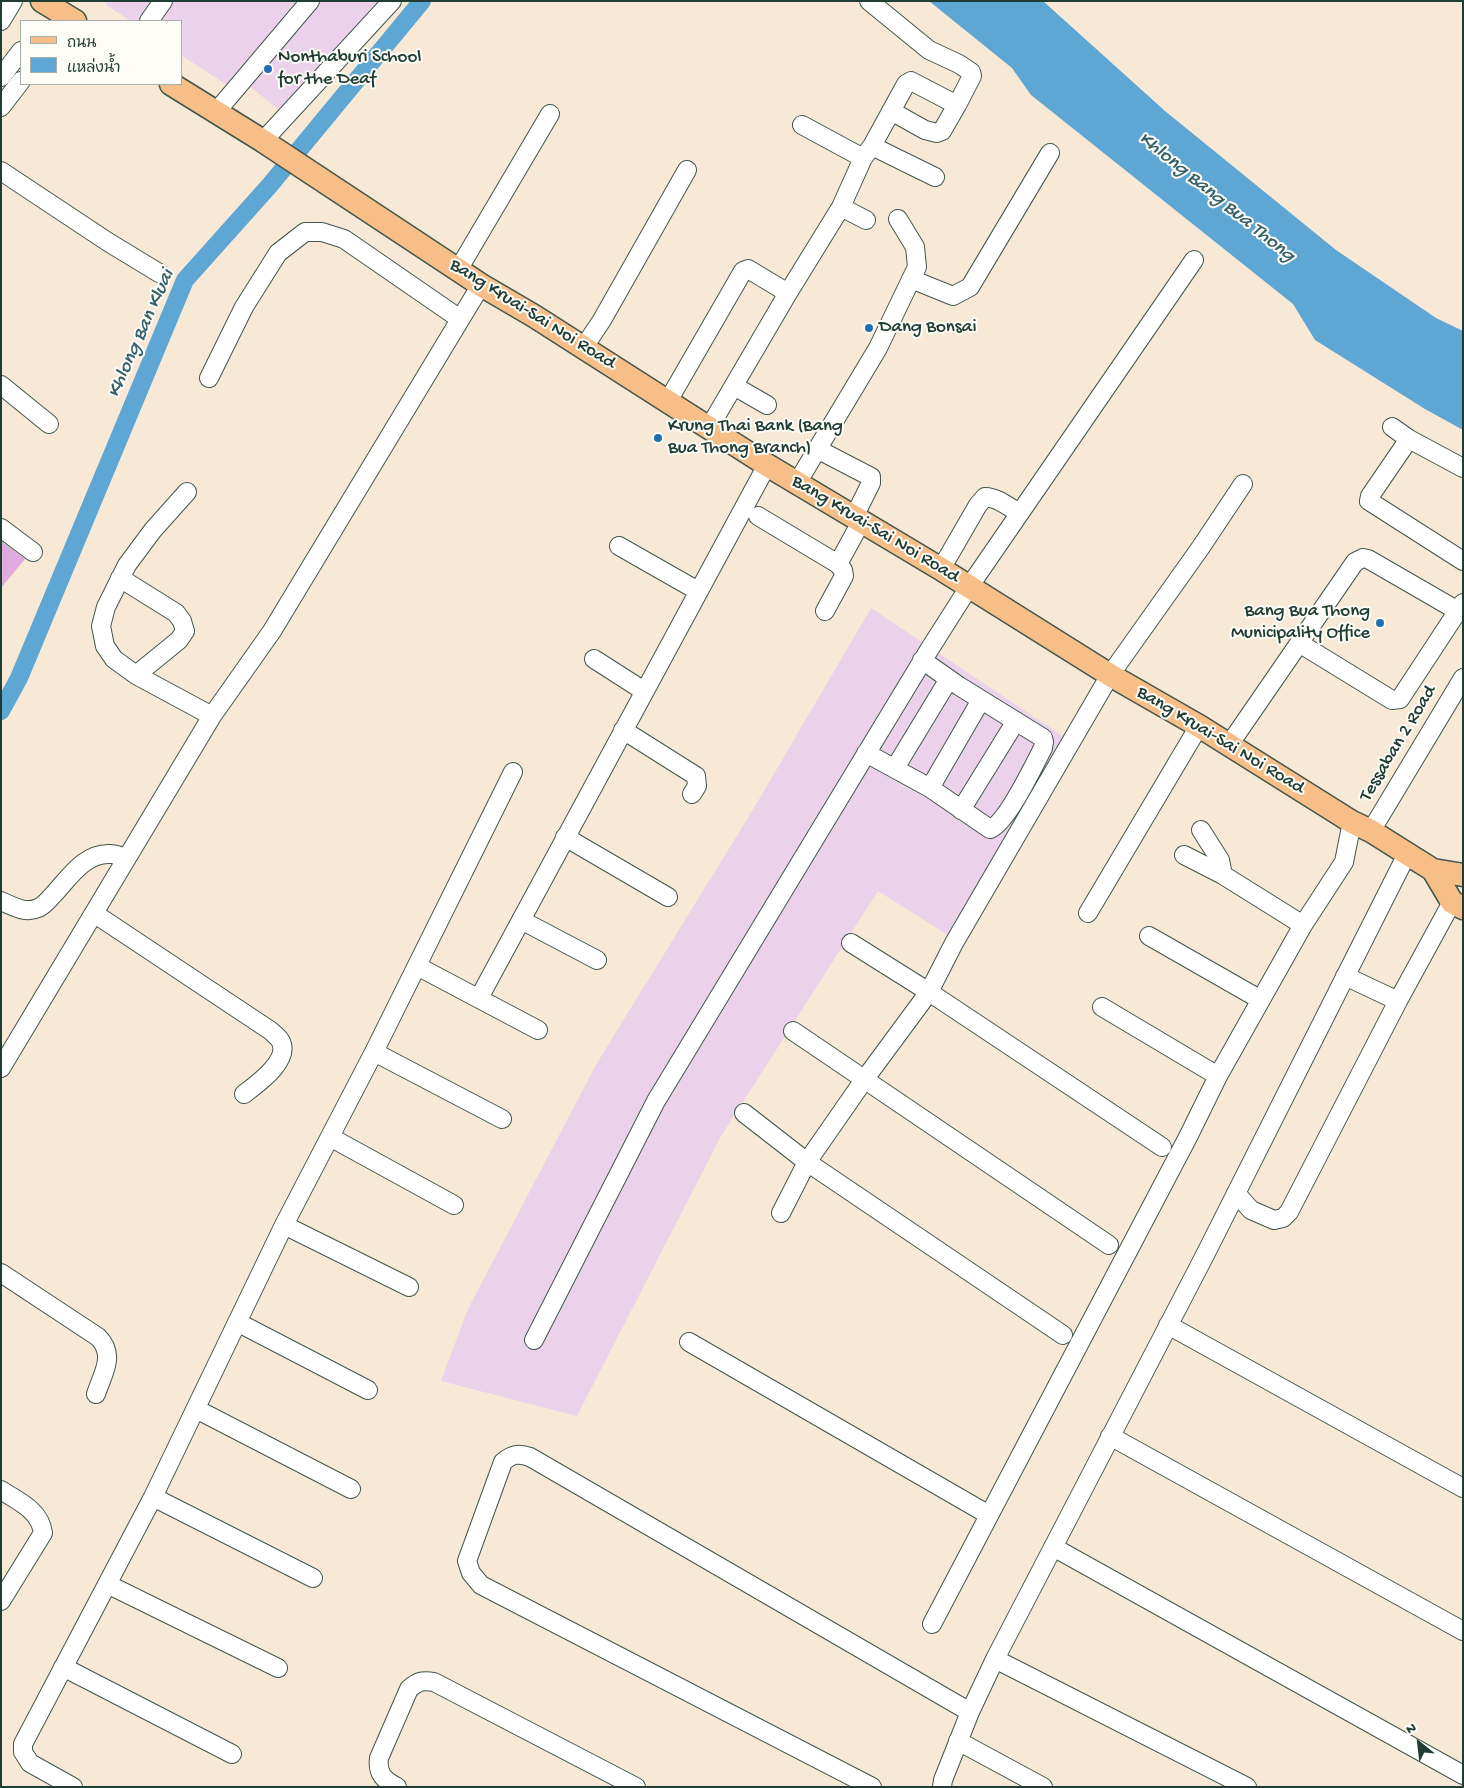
<!DOCTYPE html>
<html>
<head>
<meta charset="utf-8">
<style>
  body { margin:0 }
  #map { position:relative; width:1464px; height:1788px; overflow:hidden; background:#f8e8d6; font-family:"Gochi Hand","Playpen Sans Thai",sans-serif }
  canvas { display:block }
  .frame { position:absolute; inset:0; border:2px solid #1f3d34; pointer-events:none }
  .legend { position:absolute; left:20px; top:20px; width:162px; height:65px; box-sizing:border-box; background:#fdfcf7; border:1px solid #a4b0a9; margin:0; padding:6px 9px; list-style:none; font-size:15px; color:#1f3d34 }
  .legend li { display:flex; align-items:center; gap:10px; height:25px }
  .legend b { width:25px; border:1px solid #a4b0a9 }
  .north { position:absolute; left:1394px; top:1718px; width:50px; height:50px; -webkit-text-stroke:4px #fdfcf7; paint-order:stroke; rotate:331deg; font-size:14px; font-weight:700; line-height:20px; text-align:center; color:#1f3d34 }
  .north::after { content:''; display:block; margin:auto; width:18px; height:22px; background:#1f3d34; clip-path:polygon(50% 0,100% 100%,50% 72%,0 100%) }
</style>
</head>
<body>
<div id="map">
<canvas width="1464" height="1788"></canvas>
<div class="frame"></div>
<ul class="legend">
<li><b style="height:6px;background:#f7be88"></b>ถนน</li>
<li><b style="height:14px;background:#5ea6d4"></b>แหล่งน้ำ</li>
</ul>
<div class="north">N</div>
</div>
<script>
const g = document.querySelector('canvas').getContext('2d');
g.lineJoin = 'round';
function fillPath(path, color) {
  g.fillStyle = color;
  g.fill(path, 'evenodd');
}
function strokePath(path, color, width, dash) {
  g.strokeStyle = color;
  g.lineWidth = width;
  g.lineCap = dash ? 'butt' : 'round';
  g.setLineDash(dash || []);
  g.stroke(path);
}
function label(font, color, halo, rows, align = 'center') {
  g.font = font + ' "Gochi Hand",sans-serif';
  g.lineWidth = 4;
  g.setLineDash([]);
  g.textBaseline = 'middle';
  g.strokeStyle = halo;
  g.fillStyle = color;
  for (const [text, x, y, turn = 0] of rows) {
    g.save();
    g.translate(x, y);
    g.rotate((+turn || 0) * Math.PI / 180);
    g.textAlign = isNaN(turn) ? turn : align;
    if (halo) g.strokeText(text, 0, 0);
    g.fillText(text, 0, 0);
    g.restore();
  }
}
fillPath(new Path2D(`
  M109 1H391L289 118 247 84 239 93 181 55V21H131L106 5Z
  M871 608 1073 743 962 944 878 891 721 1136 577 1416 441 1381 468 1309 597 1063 754 808Z`), '#ecd1ea');
fillPath(new Path2D(`
  M929 1H1043L1165 111 1336 250 1436 318 1463 331V430L1425 409 1315 340 1293 304 1031 95 1012 68Z`), '#5ea6d4');
strokePath(new Path2D(`
  M1 711 19 678 185 280 270 185 422 1`), '#5ea6d4', 18);
fillPath(new Path2D(`
  M1 541 25 559 1 588Z`), '#dfabdf');
const minor = new Path2D(`
  M1 21 13 1
  M149 21 163 1
  M1 77 21 51
  M1 107 21 81
  M891 111 925 130 937 133 942 131 957 105
  M216 112 310 1
  M802 125 863 158
  M263 141 392 1
  M872 146 935 177
  M1 171 108 242 159 273
  M841 207 866 220
  M458 270 550 114
  M911 279 953 296 970 287 1050 153
  M584 347 602 320 687 170
  M209 378 244 307 278 253 305 232H322L344 239 460 319
  M1 385 49 424
  M734 386 767 405
  M668 401 743 271 748 269 788 293
  M1392 427 1409 439 1463 468
  M709 428 788 293 841 207 863 158 872 146 906 84 911 81 957 105 972 76 971 72 959 64 929 50 869 1
  M1409 439 1370 496 1369 501 1463 561
  M817 449 871 477V483L854 517
  M797 483 878 348 917 267 915 247 898 219
  M187 492 153 530 127 565 106 607 101 626 105 646 114 659 136 675 212 716
  M758 516 838 564
  M1 528 33 552
  M619 546 698 591
  M941 569 978 505 985 497C997 497 1009 507 1019 513
  M120 578 176 613 182 621 185 631 179 640 136 675
  M825 611 844 576 843 570 838 564 861 522
  M1299 643 1392 700 1400 699 1463 603
  M594 659 644 691
  M623 730 696 776 697 786 692 794
  M1229 745 1355 562 1363 558 1368 559 1458 611
  M866 753 930 788 990 829C1007 823 1034 765 1043 748L1044 742 1043 738 959 686 922 660
  M895 768 949 679
  M930 788 981 700
  M961 810 1016 721
  M1201 830 1220 860 1223 875 1303 925
  M1371 831 1463 678
  M565 837 668 897
  M1184 855 1223 875
  M1 901C12 906 26 914 38 908 44 906 49 899 53 895 69 878 85 852 111 854 116 854 122 857 127 858
  M1088 913 1199 726
  M95 914 271 1031C274 1034 278 1037 280 1040 292 1060 257 1084 244 1094
  M521 920 597 960
  M1149 936 1261 1000
  M851 943 929 992 1162 1147
  M417 966 538 1030
  M1345 976 1398 1001
  M479 998 767 465
  M1102 1007 1218 1076
  M793 1031 1109 1245
  M374 1052 502 1119
  M1 1068 212 716 272 631 481 285
  M744 1113 807 1162 1063 1335
  M330 1137 454 1205
  M1236 1193 1251 1210 1274 1220 1283 1218 1289 1212 1398 1001 1452 902
  M781 1213 807 1162 864 1080 929 992 954 943 1110 675 1201 547 1243 484
  M284 1225 409 1287
  M1 1273 98 1337C116 1355 103 1373 96 1394
  M237 1322 368 1390
  M1168 1325 1463 1488
  M534 1340 656 1101 929 650 969 587 1194 260
  M689 1342 989 1515
  M196 1409 351 1489
  M1110 1436 1463 1631
  M1 1490C19 1502 40 1510 43 1533L1 1601
  M153 1497 313 1578
  M1053 1547 1463 1775
  M107 1584 278 1668
  M932 1624 1188 1137 1218 1076 1303 925 1344 862 1352 822
  M995 1659 1247 1787
  M63 1667 232 1754
  M958 1741 1043 1787
  M73 1787 30 1763 23 1752V1744L153 1497 284 1225 374 1052 513 772
  M397 1787C384 1780 377 1774 379 1758L409 1689C418 1681 423 1680 434 1682L636 1787
  M872 1787 481 1585 471 1573 467 1561 503 1462C512 1454 519 1453 530 1457L970 1712
  M942 1787 943 1780 970 1712 995 1659 1205 1255 1407 854`);
const major = new Path2D(`
  M42 1 75 21
  M171 84 263 141 481 285 534 316 767 465 941 569 1110 675 1199 726 1352 822 1371 831 1433 870 1463 875
  M1433 870 1452 902 1463 908`);
strokePath(minor, '#40574c', 20);
strokePath(major, '#40574c', 25);
strokePath(minor, '#fff', 18);
strokePath(major, '#f7be88', 22);
for (const [x, y, r, color] of [
  [268,69,5,"#1f6fb2"],
  [869,328,5,"#1f6fb2"],
  [658,438,5,"#1f6fb2"],
  [1380,623,5,"#1f6fb2"]
]) {
  const dot = new Path2D();
  dot.arc(x, y, r, 0, 2 * Math.PI);
  g.fillStyle = color;
  g.fill(dot);
  strokePath(dot, '#fdfcf7', 2);
}
label('19px', '#1f3d34', '#fdfcf7', [
  ["Nonthaburi School",278,58],
  ["for the Deaf",278,80],
  ["Dang Bonsai",879,328],
  ["Krung Thai Bank (Bang",668,427],
  ["Bua Thong Branch)",668,449],
  ["Bang Bua Thong",1370,612,"right"],
  ["Municipality Office",1370,634,"right"]
], 'left');
label('19px', '#1f3d34', '#fdfcf7', [
  ["Bang Kruai-Sai Noi Road",532,315,32],
  ["Bang Kruai-Sai Noi Road",875,530,31],
  ["Bang Kruai-Sai Noi Road",1220,741,31],
  ["Tessaban 2 Road",1399,744,-59]
]);
label('italic 20px', '#35626c', '#fdfcf7', [
  ["Khlong Bang Bua Thong",1216,198,39],
  ["Khlong Ban Kluai",142,334,-66]
]);
</script>
</body>
</html>
